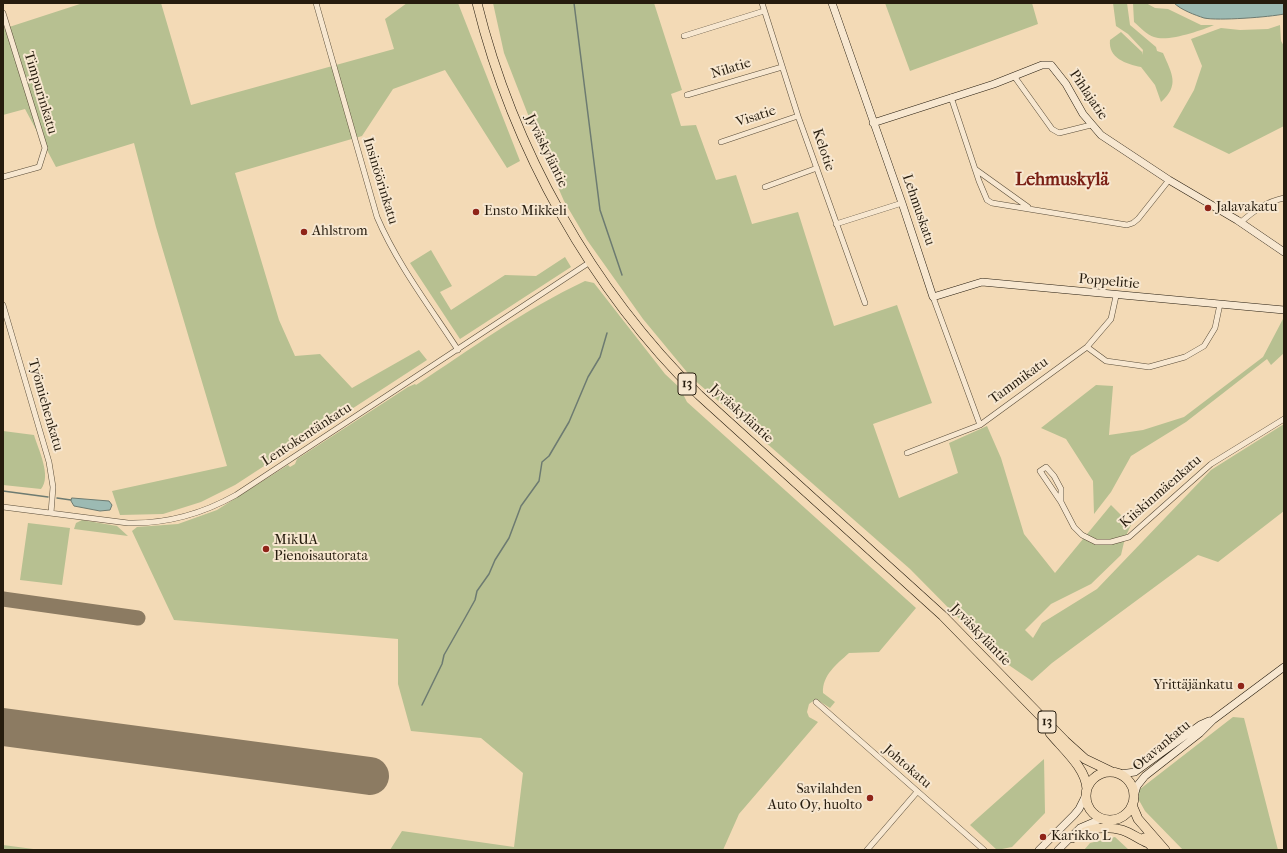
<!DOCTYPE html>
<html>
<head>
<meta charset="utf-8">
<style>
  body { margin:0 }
  #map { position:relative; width:1287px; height:853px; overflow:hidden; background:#f3dab6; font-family:"IM FELL French Canon",serif }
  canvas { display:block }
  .frame { position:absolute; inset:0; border:4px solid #261c0e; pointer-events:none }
</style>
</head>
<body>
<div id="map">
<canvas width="1287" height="853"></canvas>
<div class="frame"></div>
</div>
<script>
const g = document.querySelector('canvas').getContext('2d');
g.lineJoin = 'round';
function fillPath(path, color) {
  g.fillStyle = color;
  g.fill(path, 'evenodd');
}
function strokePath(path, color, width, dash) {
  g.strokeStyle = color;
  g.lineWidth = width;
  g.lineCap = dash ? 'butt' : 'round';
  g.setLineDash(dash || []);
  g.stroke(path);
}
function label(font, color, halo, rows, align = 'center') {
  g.font = font + ' "IM FELL French Canon",serif';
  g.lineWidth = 4;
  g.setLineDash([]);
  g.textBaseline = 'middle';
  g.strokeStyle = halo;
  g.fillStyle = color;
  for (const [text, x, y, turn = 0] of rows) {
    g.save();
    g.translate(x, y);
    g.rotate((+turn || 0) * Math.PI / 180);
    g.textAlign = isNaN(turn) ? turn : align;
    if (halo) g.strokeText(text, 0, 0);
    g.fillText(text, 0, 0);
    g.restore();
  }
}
fillPath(new Path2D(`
  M83 3H161L191 105 394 49 385 19 407 3H458L520 161 507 168 445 70 393 89 362 136 235 173 279 320 295 356 320 354 352 388 419 350 427 360 235 485 201 502 163 514 120 515 112 491 227 466 156 227 134 143 56 167 25 109 3 115V29Z
  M493 3H654L682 90 671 94 681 126 696 125 716 180 736 175 752 224 798 212 834 326 897 305 932 403 873 424 899 498 958 473 949 443 987 426 1001 458 1024 534 1055 573 1111 505 1131 525 1125 538 1121 555 1091 584 1051 604 1025 630 1033 638 1042 623 1097 589 1211 470 1284 424V511L1218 562 1198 555 1052 663 1032 681 997 657 910 569 691 377 643 319 587 240 564 201 541 148 504 53Z
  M885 3H1032L1038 24 910 71Z
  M1113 3H1127L1130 25 1156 47 1157 51 1163 53C1172 74 1180 85 1161 102L1155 85 1141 67C1126 64 1108 58 1110 40L1121 32 1142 52V55L1143 50 1128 34 1116 26Z
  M1133 3H1146L1155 8 1168 9 1201 25H1214C1200 31 1168 42 1154 37 1147 35 1140 27 1134 22Z
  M1280 25 1281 41 1284 46V126L1229 154 1173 127 1194 90 1202 66 1191 39 1221 28 1240 30 1268 29Z
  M431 250 452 286 440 292 451 310 505 275 536 276 565 257 571 267 460 339 410 263Z
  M585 281 594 283 665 374 680 388 687 402 916 608 879 652 849 653C837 664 822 675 823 693L835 702 830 708 816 699 809 704 807 712 809 717 818 722 739 814 723 850H390L402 831 514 847 523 773 481 738 411 731 398 684V639L174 620 132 531 137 527 178 524 217 510 288 465 290 467 295 464 297 459 408 387 415 384 416 385C471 349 525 309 585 281Z
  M1284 317V353L1271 365 1267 359 1186 422 1131 456 1111 492 1094 514 1093 481 1066 439 1041 428 1096 385 1113 386 1109 435 1143 430 1184 417 1263 357Z
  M3 431 34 435C38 449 52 476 41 489L3 485Z
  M82 520 117 526 128 536 74 529 76 523Z
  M28 523 70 528 62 585 20 580Z
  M1233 717 1244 718 1278 850H1183L1145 811 1135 793Z
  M1044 759 1045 813 1012 847 997 850 970 825Z
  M1115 837 1129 850H1084L1090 843Z
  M3 845 41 850H3Z`), '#b7c091');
const water = new Path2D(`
  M1174 3H1284V14C1270 17 1218 21 1204 18 1195 15 1181 10 1174 3Z
  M72 498 109 501 112 505 110 510 100 511 74 506 71 501Z`);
fillPath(water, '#9cbab3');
strokePath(water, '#6d7b71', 1);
strokePath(new Path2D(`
  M574 3 600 210 622 275
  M3 491 48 497
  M57 498 71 500
  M422 705 442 664 444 655 465 618 475 600 477 591 489 574 495 560 509 538 521 506 539 481 542 462 549 456 569 422 588 377 600 357 607 333`), '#6d7b71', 1.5);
strokePath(new Path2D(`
  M3 599 138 618`), '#8c7b62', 15);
strokePath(new Path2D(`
  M3 727 370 776`), '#8c7b62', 38);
const street = new Path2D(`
  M316 3 377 217C397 264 430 307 458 350
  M762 3 798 116 865 303
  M3 13 45 148 39 167 3 177
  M684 36 764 11
  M1014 76 1052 129 1059 133 1091 125
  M687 95 782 67
  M951 97 979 181 987 200 992 203 1127 225 1133 223 1138 219 1169 180
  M721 142 798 116
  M975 169 1028 207
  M765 187 817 168
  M1241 222C1255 210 1266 202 1284 198
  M836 224 902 203
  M933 297 980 425
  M3 305 49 462 53 487 51 513
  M1087 347 1106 361 1149 367 1185 357 1204 346 1215 328 1220 304
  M907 453 980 425 1087 347 1111 319 1116 296
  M1061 502 1040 471 1046 467 1054 476 1061 489V502L1074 527 1082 535 1096 542H1111L1129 537 1211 464 1284 419
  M3 507 128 523C168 524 202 514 236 495L590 262
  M816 702 984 850
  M867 850 917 792`);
const secondary = new Path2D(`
  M832 3 902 203 933 297 982 282 1284 310
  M873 123 994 84 1042 65H1051L1066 84 1083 114 1101 135 1169 180 1237 220 1284 252
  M1120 774 1135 772 1200 725 1209 721
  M1134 796 1137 786 1145 776 1200 733 1213 720 1284 667
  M1039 850 1074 815 1079 809 1086 795
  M1058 850 1080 828 1101 819`);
const highway = new Path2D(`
  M477 3C513 149 591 289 699 395L943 616 1065 741 1085 759 1112 772
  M1050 733C1063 749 1086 768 1087 789
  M1086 796a24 24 0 1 1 48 0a24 24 0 1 1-48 0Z
  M1132 805 1138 819 1165 850
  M1072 838C1087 829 1105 825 1122 830 1131 833 1139 839 1148 843
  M1144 838 1155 850`);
strokePath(street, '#594c38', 6);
strokePath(secondary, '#261c0e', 8);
strokePath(highway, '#261c0e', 10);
strokePath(street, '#f7e7d0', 5);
strokePath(secondary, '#f7e7d0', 7);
strokePath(highway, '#f3dab6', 9);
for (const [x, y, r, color] of [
  [1208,208,4,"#8f2418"],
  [476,212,4,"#8f2418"],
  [304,232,4,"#8f2418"],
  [266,549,4,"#8f2418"],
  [1241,686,4,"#8f2418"],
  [870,798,4,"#8f2418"],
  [1043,837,4,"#8f2418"]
]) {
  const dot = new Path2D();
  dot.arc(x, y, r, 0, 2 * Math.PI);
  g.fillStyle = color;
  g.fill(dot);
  strokePath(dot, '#f7e7d0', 1.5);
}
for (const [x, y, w] of [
  [687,384,18],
  [1047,722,18]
]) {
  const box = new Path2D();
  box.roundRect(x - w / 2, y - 11, w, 22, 3);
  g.fillStyle = '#f7e7d0';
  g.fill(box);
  strokePath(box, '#261c0e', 1);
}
label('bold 13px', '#261c0e', null, [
  ["13",687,384],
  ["13",1047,722]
]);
label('14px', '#261c0e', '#f7e7d0', [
  ["Nilatie",731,69,-17],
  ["Timpurinkatu",40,93,73],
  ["Pihlajatie",1088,95,56],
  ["Visatie",756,117,-18],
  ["Kelotie",823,150,71],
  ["Jyväskyläntie",546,151,64],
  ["Insinöörinkatu",380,181,73],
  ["Lehmuskatu",918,210,71],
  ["Poppelitie",1109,282,5],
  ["Tammikatu",1019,381,-36],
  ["Työmiehenkatu",45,405,74],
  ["Jyväskyläntie",741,414,42],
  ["Lentokentänkatu",307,435,-33],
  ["Kiiskinmäenkatu",1161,492,-41],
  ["Jyväskyläntie",980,635,46],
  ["Otavankatu",1162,746,-40],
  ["Johtokatu",907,767,41]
]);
label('14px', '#261c0e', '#f7e7d0', [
  ["Jalavakatu",1216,208],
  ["Ensto Mikkeli",484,212],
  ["Ahlstrom",312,232],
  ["MikUA",274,541],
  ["Pienoisautorata",274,557],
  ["Yrittäjänkatu",1233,686,"right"],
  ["Savilahden",862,790,"right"],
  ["Auto Oy, huolto",862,806,"right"],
  ["Karikko L",1051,837]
], 'left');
label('bold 18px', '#7a1f14', '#f7e7d0', [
  ["Lehmuskylä",1062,181]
]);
</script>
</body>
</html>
